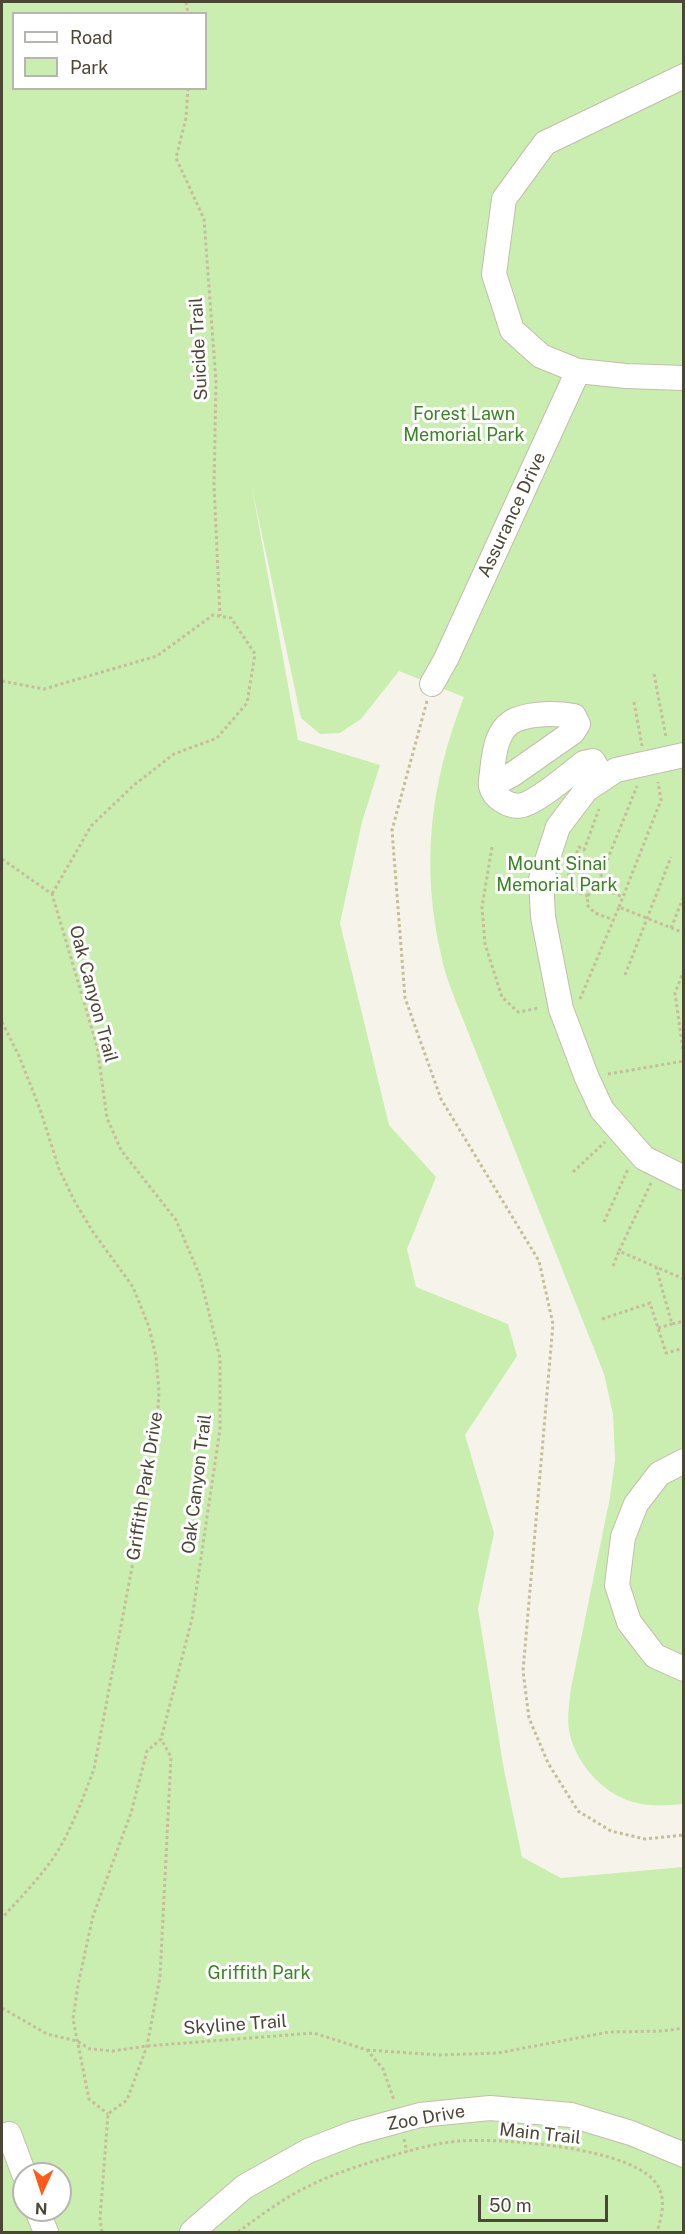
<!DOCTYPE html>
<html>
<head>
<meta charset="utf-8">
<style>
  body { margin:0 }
  #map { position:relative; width:685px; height:2234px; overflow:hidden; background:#f6f4ea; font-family:"Public Sans",sans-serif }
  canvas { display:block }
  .frame { position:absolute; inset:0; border:3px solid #4c4637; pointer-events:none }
  .legend { position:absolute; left:12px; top:12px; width:195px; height:78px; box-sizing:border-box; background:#fff; border:2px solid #b7b5af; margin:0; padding:8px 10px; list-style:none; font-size:18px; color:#4c4637 }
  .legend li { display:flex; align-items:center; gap:12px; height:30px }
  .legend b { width:30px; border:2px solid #b7b5af }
  .north { position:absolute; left:12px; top:2162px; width:60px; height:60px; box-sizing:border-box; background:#fff; border:2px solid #b7b5af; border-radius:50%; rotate:183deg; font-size:16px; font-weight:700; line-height:24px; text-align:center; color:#4c4637 }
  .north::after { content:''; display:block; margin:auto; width:21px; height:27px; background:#ff5b18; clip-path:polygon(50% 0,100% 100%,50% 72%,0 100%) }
  .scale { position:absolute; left:478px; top:2195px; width:130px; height:27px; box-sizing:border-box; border:3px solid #4c4637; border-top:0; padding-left:8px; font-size:18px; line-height:21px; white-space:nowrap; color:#4c4637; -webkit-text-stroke:4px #fff; paint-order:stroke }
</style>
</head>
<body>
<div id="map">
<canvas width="685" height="2234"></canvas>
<div class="frame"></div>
<ul class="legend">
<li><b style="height:8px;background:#fff"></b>Road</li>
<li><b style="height:16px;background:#c9eeb0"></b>Park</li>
</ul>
<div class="north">N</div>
<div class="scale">50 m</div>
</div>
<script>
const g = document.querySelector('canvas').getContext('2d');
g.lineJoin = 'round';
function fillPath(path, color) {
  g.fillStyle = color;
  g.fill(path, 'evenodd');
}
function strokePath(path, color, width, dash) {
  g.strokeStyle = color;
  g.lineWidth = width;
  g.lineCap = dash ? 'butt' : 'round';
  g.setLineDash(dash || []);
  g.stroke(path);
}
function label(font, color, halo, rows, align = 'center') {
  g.font = font + ' "Public Sans",sans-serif';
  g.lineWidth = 6;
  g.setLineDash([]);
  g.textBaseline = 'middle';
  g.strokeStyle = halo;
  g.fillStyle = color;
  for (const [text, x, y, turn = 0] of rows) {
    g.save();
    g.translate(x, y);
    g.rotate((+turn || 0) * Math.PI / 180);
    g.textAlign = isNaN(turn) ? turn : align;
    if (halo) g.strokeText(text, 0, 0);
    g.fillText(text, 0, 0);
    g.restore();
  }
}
fillPath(new Path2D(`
  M2 2H683V1804C669 1805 652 1807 637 1803 607 1797 580 1768 571 1739 566 1723 569 1705 571 1688L610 1497 615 1460 613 1414 604 1374 458 1007C452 991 445 975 442 959 420 867 430 784 464 697L399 671 361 719 340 733 320 734 301 718 252 488 298 740 380 765 362 822 340 923 389 1125 436 1177 407 1249 416 1287 508 1324 517 1356 465 1435 494 1533 478 1609 504 1770 522 1857 561 1878 683 1867V2232H2ZM14 14H206V88H14ZM24 2174H60V2210H24Z`), '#c9eeb0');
const minor = new Path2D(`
  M684 76 545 143 504 199 494 274 512 330 541 356 578 371 626 376 684 378
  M432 684 446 659 578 371
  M684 755 616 770 586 790 558 827 541 879 543 917 561 1009 587 1078 602 1110 644 1158 684 1178
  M491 786 513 774 573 732 578 724 574 716C556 713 532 713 515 720 496 729 494 754 492 772 492 776 490 782 491 786 494 799 511 808 523 805 540 800 569 774 584 763L593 761 603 778
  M684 1461 659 1474 636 1504 623 1537 617 1585 629 1622 655 1656 684 1669
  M2 2137 9 2134 24 2174
  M37 2210 46 2232
  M192 2232 244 2187 308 2151 354 2133 420 2115 490 2108 571 2115 631 2133 684 2155`);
strokePath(minor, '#c3beab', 26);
strokePath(new Path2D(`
  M186 2 188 14
  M188 88 186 118 176 158 204 219 216 382 214 485 220 616
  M654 674 666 737
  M2 681 44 689 157 656 213 615 231 618 255 654 247 703 217 738 174 754 134 785 91 826 52 894
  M427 701 392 830 405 998 441 1099 539 1261 553 1324 523 1671 529 1718 548 1763 578 1811 611 1831 645 1839 684 1835
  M634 702 642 746
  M492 847 482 907 485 944 502 997 518 1012 540 1008
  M2 859 52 894 97 1046 107 1118 121 1150 176 1220 200 1276 220 1358V1429L192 1619 161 1739 147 1751 131 1813 93 1916 78 1985 73 2019 89 2099 108 2114
  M563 886 588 896 587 905 595 913 614 920
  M564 887 579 847 584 850 599 809
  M596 888 637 786
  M588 896 593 888 599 887 623 897
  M619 907 661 800 658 782
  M671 928 684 896
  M684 970 675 993 684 1057
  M625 975 671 857
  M580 999 619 907 684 933
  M2 1022 19 1056 40 1109 59 1169 75 1202 93 1232 133 1287 149 1327 156 1357 159 1392 156 1440 94 1769C83 1798 72 1828 56 1854 40 1878 20 1898 2 1918
  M608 1074 684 1061
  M573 1172 605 1142
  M651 1183 619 1251 656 1267
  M604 1222 628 1169
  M613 1266 619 1251
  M684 1279 656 1267 672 1324 684 1321
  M602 1319 650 1303 666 1353 684 1348
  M658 1328 672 1324
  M2 2008 47 2034 77 2041 90 2049 113 2051 147 2046 314 2033 367 2050 383 2069 394 2100
  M367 2050 439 2055 498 2053 609 2032 663 2031 684 2028
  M404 2139 407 2152
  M102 2232 100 2219 108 2114 127 2100 147 2046 160 1977 171 1757 161 1739
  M238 2232C260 2216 282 2199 307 2187 332 2174 361 2165 388 2157 411 2150 436 2143 460 2141 501 2138 640 2147 659 2188 666 2202 661 2218 657 2232`), '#c6bd9b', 3, [3, 3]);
strokePath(minor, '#fff', 24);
label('18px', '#4c4637', '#fff', [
  ["Suicide Trail",199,349,-93],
  ["Assurance Drive",512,515,-65],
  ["Oak Canyon Trail",93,994,75],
  ["Oak Canyon Trail",197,1484,-83],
  ["Griffith Park Drive",145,1486,-81],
  ["Skyline Trail",235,2025,-4],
  ["Zoo Drive",426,2118,-10],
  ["Main Trail",540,2134,6]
]);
label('18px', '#3a8423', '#fff', [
  ["Forest Lawn",464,414],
  ["Memorial Park",464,435],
  ["Mount Sinai",557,864],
  ["Memorial Park",557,885],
  ["Griffith Park",259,1973]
]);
</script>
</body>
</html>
